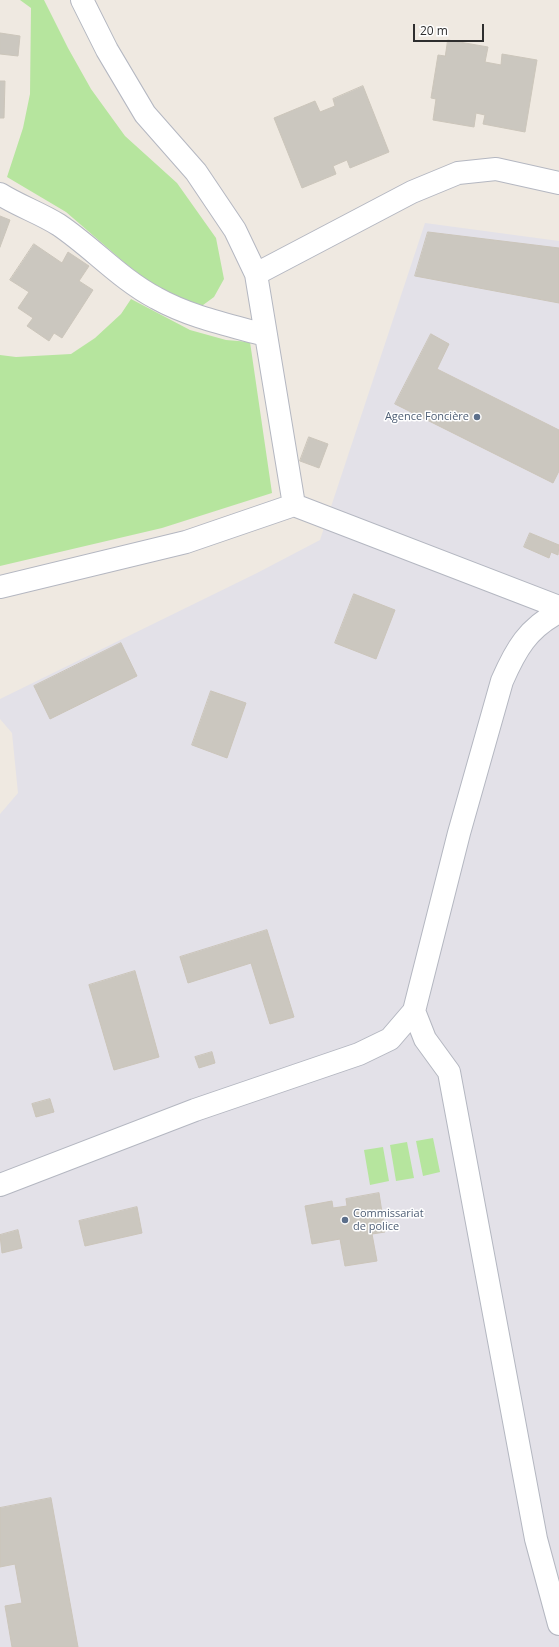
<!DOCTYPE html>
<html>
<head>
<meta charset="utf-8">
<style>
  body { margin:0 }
  #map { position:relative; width:559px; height:1647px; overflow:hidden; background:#efe9e1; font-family:"Open Sans",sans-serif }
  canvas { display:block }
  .scale { position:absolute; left:413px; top:24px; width:71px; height:18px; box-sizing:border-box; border:2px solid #2e2e2e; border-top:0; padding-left:5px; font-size:12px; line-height:14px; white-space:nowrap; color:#2e2e2e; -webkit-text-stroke:3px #fff; paint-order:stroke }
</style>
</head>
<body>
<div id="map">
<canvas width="559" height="1647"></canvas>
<div class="scale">20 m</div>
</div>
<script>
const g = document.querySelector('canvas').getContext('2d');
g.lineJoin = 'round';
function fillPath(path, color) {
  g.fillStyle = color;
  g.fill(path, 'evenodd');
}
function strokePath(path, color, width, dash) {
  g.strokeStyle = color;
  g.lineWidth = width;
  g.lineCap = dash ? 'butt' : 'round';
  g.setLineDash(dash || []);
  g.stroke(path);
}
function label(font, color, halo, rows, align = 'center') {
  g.font = font + ' "Open Sans",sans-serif';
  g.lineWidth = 3;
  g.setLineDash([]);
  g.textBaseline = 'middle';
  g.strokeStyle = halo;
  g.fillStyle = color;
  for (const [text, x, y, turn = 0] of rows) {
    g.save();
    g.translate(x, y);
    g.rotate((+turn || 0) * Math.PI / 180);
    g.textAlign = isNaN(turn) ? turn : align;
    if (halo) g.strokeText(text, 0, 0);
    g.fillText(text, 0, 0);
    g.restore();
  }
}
fillPath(new Path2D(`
  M425 223 559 241V1647H0V814L18 793 12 733 0 719V699L257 573 320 540Z`), '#e3e1e8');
fillPath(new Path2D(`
  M20 0H44L68 48 91 89 125 136 177 183 216 238 224 279 214 297 199 308 161 291 125 263 66 212 7 177 23 128 30 94 31 8Z
  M131 299 190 330 226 340 250 342 272 493 162 528 0 566V355L16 357 71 354 95 338 121 314Z
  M433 1138 440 1172 423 1176 416 1141Z
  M407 1142 414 1178 396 1181 390 1145Z
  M383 1147 389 1181 370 1185 364 1150Z`), '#b6e59e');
const building = new Path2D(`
  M0 33 20 36 18 56 0 54Z
  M448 40 488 47 485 62 501 65 502 54 537 60 525 132 483 124 485 115 476 113 474 127 433 120 436 99 431 98 438 55 445 56Z
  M0 81H5L4 118H0Z
  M363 86 389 152 350 168 347 160 333 166 336 174 302 188 274 118 315 101 320 112 335 106 333 99Z
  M0 216 10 220 0 247Z
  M428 232 559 248V303L415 276Z
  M34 244 62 263 68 252 89 266 79 281 93 290 62 338 54 333 49 341 27 326 33 318 18 308 29 292 10 280Z
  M431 334 449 344 437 369 559 430V471L553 483 395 404Z
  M309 437 328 444 319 468 300 461Z
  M530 533 559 545 558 555 551 552 549 558 524 547Z
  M354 594 395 610 376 659 335 643Z
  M121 643 137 676 50 719 34 686Z
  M211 691 246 703 227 758 192 745Z
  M267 930 294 1017 270 1024 251 963 188 983 180 957Z
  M135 971 159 1057 114 1070 89 985Z
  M212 1052 215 1063 199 1068 195 1057Z
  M50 1099 54 1112 36 1117 32 1104Z
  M379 1193 385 1232 372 1234 377 1261 345 1266 340 1239 312 1244 305 1206 332 1201 333 1208 347 1206 346 1199Z
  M137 1207 142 1233 85 1246 79 1221Z
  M18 1230 22 1248 2 1253 0 1235Z
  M51 1498 78 1647H12L5 1606 22 1603 15 1564 0 1567V1508Z`);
fillPath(building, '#cbc7bf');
strokePath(building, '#cbc5ba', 1);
const minor = new Path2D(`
  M82 0 107 50 145 114 196 172 235 230 256 274 294 505 559 607
  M0 194C19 206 40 213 59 225 93 248 120 279 156 298 190 317 229 325 265 335
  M256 274 412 192 458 173 496 169 559 183
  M0 587 186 542 294 505
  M414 1011 425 1039 449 1072 536 1539 559 1624
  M0 1185 195 1110 359 1054 390 1039 414 1011 459 833 502 681C516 649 528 628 559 612`);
strokePath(minor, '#b4b7c1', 24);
strokePath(minor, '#fff', 22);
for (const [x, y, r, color] of [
  [477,417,4,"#5c6f8a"],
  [345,1220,4,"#5c6f8a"]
]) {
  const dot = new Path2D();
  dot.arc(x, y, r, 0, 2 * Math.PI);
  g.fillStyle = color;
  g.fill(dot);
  strokePath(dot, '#fff', 1.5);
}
label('11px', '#4e5e75', '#fff', [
  ["Agence Foncière",469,417],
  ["Commissariat",353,1214,"left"],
  ["de police",353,1227,"left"]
], 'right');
</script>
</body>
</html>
